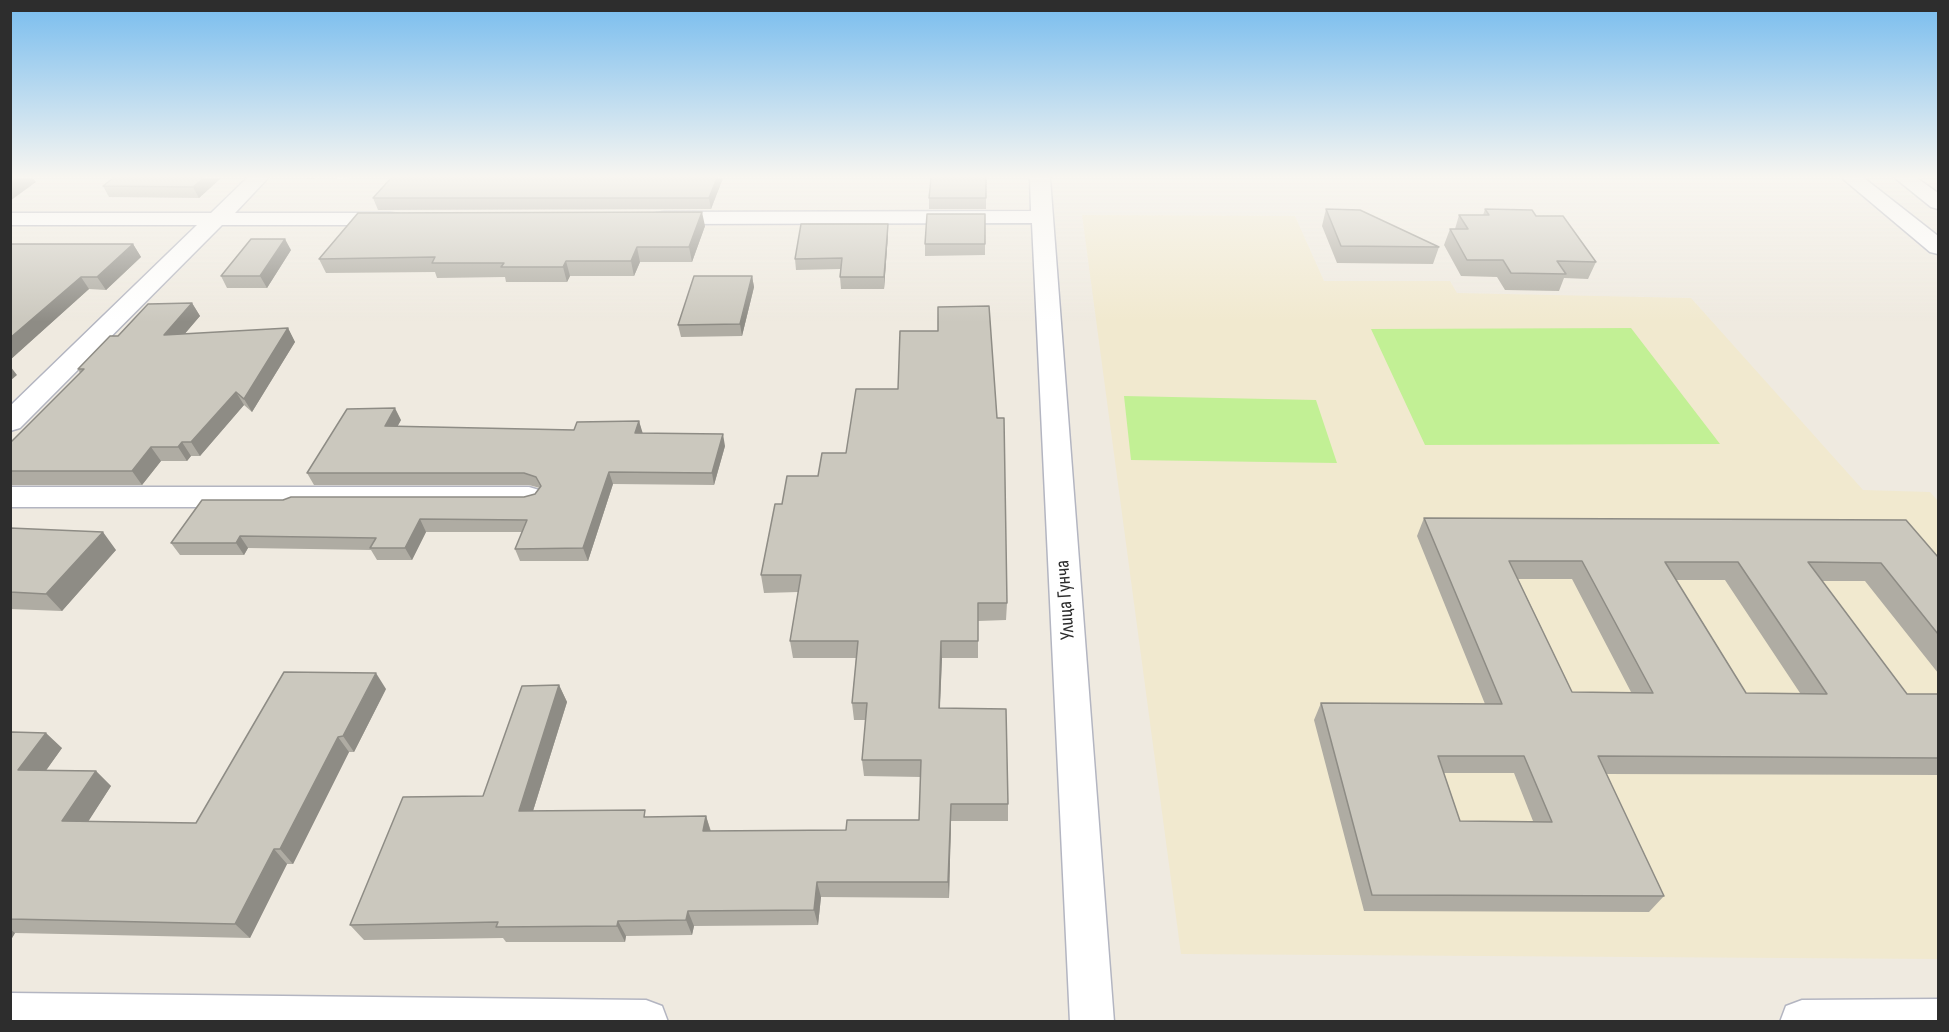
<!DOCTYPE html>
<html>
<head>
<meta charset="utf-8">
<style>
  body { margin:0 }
  #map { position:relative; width:1949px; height:1032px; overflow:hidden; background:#efeae0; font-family:"Sofia Sans Condensed",sans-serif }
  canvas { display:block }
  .frame { position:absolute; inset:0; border:12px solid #2d2d2d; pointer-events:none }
</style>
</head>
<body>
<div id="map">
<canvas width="1949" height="1032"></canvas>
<div class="frame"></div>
</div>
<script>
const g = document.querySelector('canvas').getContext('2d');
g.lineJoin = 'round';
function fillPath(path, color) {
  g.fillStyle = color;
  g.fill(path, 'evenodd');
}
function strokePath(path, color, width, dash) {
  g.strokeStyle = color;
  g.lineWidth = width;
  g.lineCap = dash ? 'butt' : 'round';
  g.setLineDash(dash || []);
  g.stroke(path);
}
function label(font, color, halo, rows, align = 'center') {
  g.font = font + ' "Sofia Sans Condensed",sans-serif';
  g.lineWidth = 6;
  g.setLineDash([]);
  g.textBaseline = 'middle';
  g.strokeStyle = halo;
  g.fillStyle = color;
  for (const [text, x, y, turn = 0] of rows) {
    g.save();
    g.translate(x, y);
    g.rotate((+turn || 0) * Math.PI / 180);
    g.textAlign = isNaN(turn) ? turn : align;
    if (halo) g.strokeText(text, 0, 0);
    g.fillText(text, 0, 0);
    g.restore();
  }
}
fillPath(new Path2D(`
  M1082 215 1295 216 1324 281H1450L1457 293 1691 298 1863 490 1930 492 1938 501V959L1181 954Z`), '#f1e9cf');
fillPath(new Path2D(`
  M1631 328 1720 444 1425 445 1371 329Z
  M1124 396 1316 400 1337 463 1131 460Z`), '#c2f095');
const street = new Path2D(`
  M247 178H268L235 213H391L399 214 402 219 399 224 391 225H222L20 428 10 431V406L197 225H10V213H211Z
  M1030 178H1050L1114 1022H1070L1032 223 664 224 656 223 653 218 656 213 664 212 1031 211Z
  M1842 178H1864L1938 236V254L1930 252Z
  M1895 178H1917L1938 193V209L1931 207Z
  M10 487H529L539 490 544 497 539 504 529 507H10Z
  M10 993 646 1000 662 1006 668 1022H10Z
  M1938 999V1022H1780L1786 1006 1802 1000Z`);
strokePath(street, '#b3b5c1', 3);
fillPath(street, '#fff');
fillPath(new Path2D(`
  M113 178H221L199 198 109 197 103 186Z
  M301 178H359L302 179Z
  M723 178 711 209 378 210 373 198Z
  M986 178V209H929V198Z
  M1326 209 1439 247 1433 264 1337 263 1322 226Z
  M1485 209 1536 216 1596 262 1588 279 1564 278 1559 291 1505 290 1497 277 1461 276 1444 245 1450 229H1455L1459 215H1483Z
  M985 214V255L925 256V244Z
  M705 226 692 262H640L634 276H570L567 282H506L505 277 437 278 435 272 326 273 319 259Z
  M888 235 884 289H841L840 277 841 269 796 270 795 259Z
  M10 244H133L141 257 106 290 89 289 10 360Z
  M291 250 267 288H227L221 276Z
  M752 276 754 287 742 336 681 337 678 325Z
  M192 303 200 316 184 334 288 328 295 342 252 412 244 405 200 456H191L187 461H161L142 485H10V443L80 373 78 369 118 336Z
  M401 420 397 427 574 430 639 421 642 433 725 446 714 485 613 484 588 561H520L515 549 522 532H426L412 560H377L371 550 248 548 244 555H180L171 543 283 500 524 497 535 494 540 488 529 485H314L307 473Z
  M775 504 1007 603 1006 620 978 621V658H942L940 708 1008 804V821H951L949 898 821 897 818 925 694 926 692 935 626 936 625 942H506L503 938 364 940 350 925 483 796 559 685 567 702 533 811 648 817 706 816 711 831 846 830 919 820 921 777 864 776 862 760 866 720H854L852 703 856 658H793L790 641 798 592 764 593 761 575Z
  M1424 518 1938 557V673L1865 581H1822L1907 694H1938V775L1606 774 1664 896 1649 912 1364 911 1314 720 1321 703 1485 704 1417 536ZM1518 579H1572L1631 692H1572ZM1676 580H1725L1800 693H1746ZM1444 773H1514L1533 821H1460Z
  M10 528 116 550 62 611 10 609Z
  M386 689 354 752H349L293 864H287L250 938 15 933 12 938H10V734L62 748 46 770 96 771 111 786 88 821 196 823Z`), '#afaca3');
fillPath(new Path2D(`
  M17 178H33L36 182 10 201V183Z
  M204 178H221L199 198 193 187Z
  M717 178H723L711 209 709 198Z
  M702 212 705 226 692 262 689 247Z
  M888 224V235L884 289V277Z
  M285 239 291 250 267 288 260 276Z
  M133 244 141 257 106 290 97 277Z
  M637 247 640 262 634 276 631 261Z
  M566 261 570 276 567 282 563 267Z
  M752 276 754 287 742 336 740 324Z
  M81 277 89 289 10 360V338Z
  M192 303 200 316 172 349 164 335Z
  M288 328 295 342 252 412 244 399Z
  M10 366 17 375 10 381Z
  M236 392 244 405 200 456 191 442Z
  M395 408 401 420 391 438 385 426Z
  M639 421 643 434 635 433Z
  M723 434 725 446 714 485 712 473Z
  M182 442 191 456 187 461 178 447Z
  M151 447 161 461 142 485 132 471Z
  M609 472 613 484 588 561 583 548Z
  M420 519 426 532 412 560 405 548Z
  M103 532 116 550 62 611 46 594Z
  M240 536 248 548 244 555 236 543Z
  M941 641 942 658 939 725V708Z
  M376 673 386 689 354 752 343 736Z
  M559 685 567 702 528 827 519 811Z
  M46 733 62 748 35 786 18 770Z
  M338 737 349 752 293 864 280 849Z
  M96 771 111 786 79 836 62 821Z
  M951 804V821L949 898 948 882Z
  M706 816 711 833 703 831Z
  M274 849 287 864 250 938 235 924Z
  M817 882 821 897 818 925 814 910Z
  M688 911 694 926 692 935 686 920Z
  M618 921 626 936 625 942 617 926Z
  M10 929 15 933 12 938 10 937Z`), '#8e8c85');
const building = new Path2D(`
  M10 178H17L10 183Z
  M113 178H204L193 187 103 186Z
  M391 178H717L709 198H373Z
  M931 178H986V198H929Z
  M1326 209 1360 210 1439 247 1341 246Z
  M1485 209 1532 210 1536 216H1563L1596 262 1557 261 1566 274 1511 273 1503 260H1467L1450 229H1468L1459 215H1489Z
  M702 212 689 247H637L631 261H566L563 267H501L504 263H432L435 257 319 259 358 213Z
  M927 214H985V244H925Z
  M801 224H888L884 277H840L842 258 795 259Z
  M251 239H285L260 276H221Z
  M10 244H133L97 277H81L10 338Z
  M694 276H752L740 324 678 325Z
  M192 303 164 335 288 328 244 399 236 392 191 442H182L178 447H151L132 471H10V443L84 369H78L110 336H118L148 304Z
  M989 306 997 418H1004L1007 603H978V641H941L939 708 1006 709 1008 804H951L948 882H817L814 910 688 911 686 920 618 921 617 926 496 927 498 922 350 925 403 797 483 796 522 686 559 685 519 811 645 810 644 817 706 816 703 831 846 830 847 820H919L921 760H862L867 703H852L858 641H790L801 575H761L775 504H782L787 476H818L822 453H846L856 389H898L900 331H938V307Z
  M395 408 385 426 574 430 577 422 639 421 635 433 723 434 712 473 609 472 583 548 515 549 527 520 420 519 405 548H370L376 538 240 536 236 543H171L202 500H283L291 497H524L535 494 541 486 536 477 524 473H307L347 409Z
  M1424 518 1906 520 1938 557V634L1881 563 1808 562 1907 694H1938V758L1598 756 1664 896 1372 895 1321 703 1502 704ZM1509 561H1582L1653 693 1572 692ZM1665 562H1738L1827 694 1746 693ZM1438 756H1524L1552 822 1460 821Z
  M10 528 103 532 46 594 10 592Z
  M284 672 376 673 343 736 338 737 280 849H274L235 924 10 919V734L12 732 46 733 18 770 96 771 62 821 196 823Z`);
fillPath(building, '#cbc8be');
strokePath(building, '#8e8c85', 1.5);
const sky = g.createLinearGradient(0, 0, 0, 322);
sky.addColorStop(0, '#77bcee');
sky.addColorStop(0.55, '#f8f6f1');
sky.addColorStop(1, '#f8f6f100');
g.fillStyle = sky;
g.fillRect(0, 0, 1949, 322);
label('20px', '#2d2d2d', '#fff', [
  ["Улица Гунча",1066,600,-94]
]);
</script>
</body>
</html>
